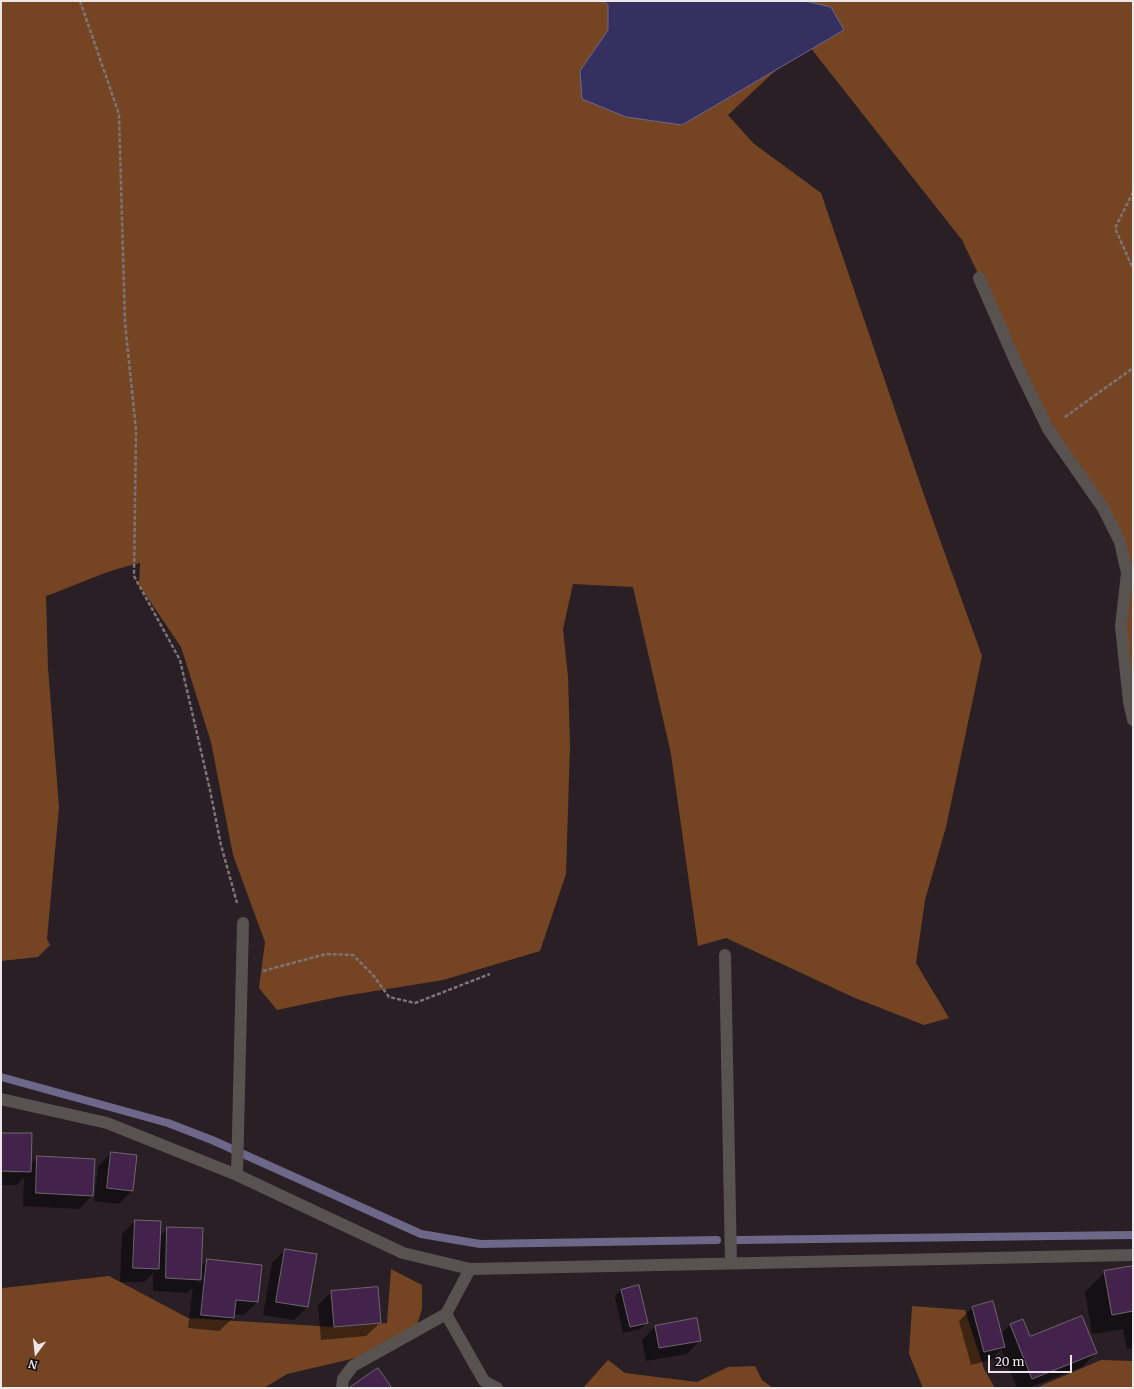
<!DOCTYPE html>
<html>
<head>
<meta charset="utf-8">
<style>
  body { margin:0 }
  #map { position:relative; width:1134px; height:1389px; overflow:hidden; background:#291f24; font-family:Merriweather,serif }
  canvas { display:block }
  .frame { position:absolute; inset:0; border:2px solid #ede6e9; pointer-events:none }
  .north { position:absolute; left:16px; top:1333px; width:40px; height:40px; -webkit-text-stroke:3px #0f0b0d; paint-order:stroke; rotate:195deg; font-size:11px; font-weight:700; line-height:16px; text-align:center; color:#ede6e9 }
  .north::after { content:''; display:block; margin:auto; width:14px; height:18px; background:#ede6e9; clip-path:polygon(50% 0,100% 100%,50% 72%,0 100%) }
  .scale { position:absolute; left:988px; top:1355px; width:84px; height:18px; box-sizing:border-box; border:2px solid #ede6e9; border-top:0; padding-left:5px; font-size:12px; line-height:14px; white-space:nowrap; color:#ede6e9; -webkit-text-stroke:3px #0f0b0d; paint-order:stroke }
</style>
</head>
<body>
<div id="map">
<canvas width="1134" height="1389"></canvas>
<div class="frame"></div>
<div class="north">N</div>
<div class="scale">20 m</div>
</div>
<script>
const g = document.querySelector('canvas').getContext('2d');
g.lineJoin = 'round';
function fillPath(path, color) {
  g.fillStyle = color;
  g.fill(path, 'evenodd');
}
function strokePath(path, color, width, dash) {
  g.strokeStyle = color;
  g.lineWidth = width;
  g.lineCap = dash ? 'butt' : 'round';
  g.setLineDash(dash || []);
  g.stroke(path);
}
fillPath(new Path2D(`
  M1 1H1133V697L1122 642 1126 583 1120 542 1058 442 962 240 806 42 728 115 753 143 821 193 927 504 982 656 946 827 925 900 916 963 949 1018 924 1025 855 998 726 938 698 946 671 754 633 587 573 584 563 629 568 677 570 745 566 874 540 951 443 980 338 997 277 1010 259 988 265 942 233 855 211 742 181 647 139 585 140 563C107 570 77 585 46 596L48 668 59 807 47 939 50 945 38 957 1 961Z
  M391 1269 422 1285V1309L416 1328 373 1354 287 1374 264 1388H1V1291L3 1288 109 1276 188 1318 334 1327 387 1323Z
  M912 1306 965 1310 984 1369 995 1388H923L909 1354Z
  M608 1360 625 1373 697 1382 728 1367 755 1366 762 1380 773 1388H583Z
  M1101 1360 1133 1361V1388H1032L1038 1387Z`), '#754523');
const water = new Path2D(`
  M602 1H805L831 7 844 30 682 125 626 117 582 99 580 71 608 30V5Z`);
fillPath(water, '#363060');
strokePath(water, '#6d6789', 1);
fillPath(new Path2D(`
  M1 1134 30 1165 38 1157 92 1196 79 1209 23 1206 24 1177 17 1185H1V1172L18 1173V1171L1 1170Z
  M111 1153 132 1191 119 1204 94 1201 98 1167Z
  M135 1221 159 1237 168 1228 201 1267 207 1260 257 1302 244 1315 233 1314V1318L219 1331 188 1328 193 1287 187 1293 153 1291V1273L144 1282H120L122 1234Z
  M285 1250 307 1307 294 1320 263 1315 272 1263Z
  M1133 1267V1348L1127 1349 1123 1329 1092 1334 1085 1292 1105 1272Z
  M621 1290 647 1323 640 1329 623 1333 615 1297Z
  M332 1292 380 1323 366 1336 321 1340 318 1305Z
  M972 1308 1001 1334 1010 1325 1029 1338 1096 1353 1082 1367 1028 1388H1017L1001 1349 991 1360 971 1365 959 1321Z
  M655 1327 700 1340 687 1354 646 1361 642 1340Z`), '#0007');
strokePath(new Path2D(`
  M1 1077 168 1123 212 1140 421 1234 480 1244 717 1240
  M738 1240 1133 1235`), '#6d6789', 8);
const building = new Path2D(`
  M1 1133H32L31 1172 1 1171Z
  M111 1152 137 1155 133 1191 107 1188Z
  M37 1156 95 1159 93 1196 36 1193Z
  M135 1220 161 1221 159 1269 133 1268Z
  M167 1227 203 1228 201 1280 166 1278Z
  M285 1249 317 1254 308 1307 276 1302Z
  M207 1259 262 1265 258 1302 236 1300 234 1318 201 1315Z
  M1133 1266V1311L1112 1315 1104 1271Z
  M639 1285 648 1323 630 1327 621 1290Z
  M378 1287 381 1323 334 1327 331 1291Z
  M993 1301 1005 1347 984 1352 972 1307Z
  M1082 1316 1097 1353 1032 1379 1010 1324 1023 1319 1030 1336Z
  M697 1318 701 1341 659 1348 655 1326Z
  M378 1368 392 1388H349Z`);
fillPath(building, '#43224c');
strokePath(building, '#6e6770', 1);
strokePath(new Path2D(`
  M80 1 119 114 125 323 136 430 134 576 180 660 210 790 221 845 237 903
  M1133 192 1115 228 1133 269
  M1065 417 1133 368
  M263 971 326 954 353 955 373 975 389 997 415 1003 490 974`), '#7d7478', 2.5, [4, 2]);
strokePath(new Path2D(`
  M979 278 1017 365 1048 429 1103 508 1120 542 1127 573 1121 626 1129 702 1133 720
  M725 955 731 1263
  M1 1099 107 1123 237 1175 403 1253 470 1269 1133 1255
  M237 1175 243 923
  M446 1314 484 1381 497 1388
  M342 1388 343 1379 353 1366 446 1314 470 1269`), '#585251', 12);
</script>
</body>
</html>
